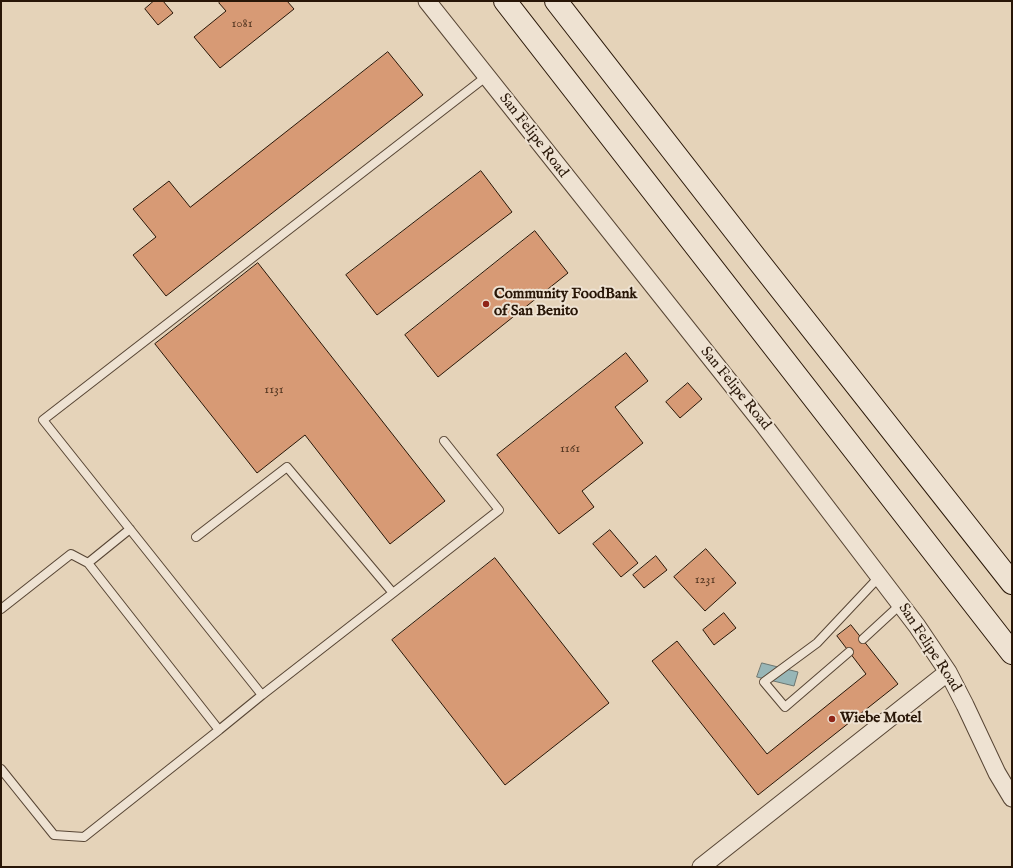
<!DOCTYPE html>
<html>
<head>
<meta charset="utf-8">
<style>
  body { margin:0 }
  #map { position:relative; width:1013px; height:868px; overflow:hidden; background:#e5d3b9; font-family:"IM FELL English",serif }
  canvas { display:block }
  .frame { position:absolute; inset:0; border:2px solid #281607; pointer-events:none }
</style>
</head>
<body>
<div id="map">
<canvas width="1013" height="868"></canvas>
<div class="frame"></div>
</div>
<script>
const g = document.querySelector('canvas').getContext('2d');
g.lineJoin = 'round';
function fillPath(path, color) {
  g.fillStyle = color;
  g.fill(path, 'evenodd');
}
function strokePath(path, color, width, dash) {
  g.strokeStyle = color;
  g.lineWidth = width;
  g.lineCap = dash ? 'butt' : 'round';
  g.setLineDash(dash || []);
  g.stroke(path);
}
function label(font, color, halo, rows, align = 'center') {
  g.font = font + ' "IM FELL English",serif';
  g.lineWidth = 4;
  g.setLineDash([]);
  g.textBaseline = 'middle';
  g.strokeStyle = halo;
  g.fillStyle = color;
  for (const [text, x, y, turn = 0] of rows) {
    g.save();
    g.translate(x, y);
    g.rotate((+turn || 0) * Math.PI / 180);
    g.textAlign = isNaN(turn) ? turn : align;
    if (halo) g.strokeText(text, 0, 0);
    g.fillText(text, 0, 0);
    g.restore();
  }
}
const water = new Path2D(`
  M762 663 798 672 794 686 757 677Z`);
fillPath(water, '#98b6b7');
strokePath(water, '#6b7671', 1);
const building = new Path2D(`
  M154 1H163L173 13 158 25 145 9Z
  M221 1H287L294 9 220 68 194 37 226 11 219 3Z
  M388 52 423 95 166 296 133 255 156 237 133 209 169 181 190 207Z
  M481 171 512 212 377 315 346 275Z
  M535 231 568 273 438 377 405 335Z
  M258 263 445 501 390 544 305 435 257 473 155 344Z
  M626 353 648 381 615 407 643 443 582 491 594 507 559 534 497 455Z
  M688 383 702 399 680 418 666 402Z
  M610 530 638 563 621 577 593 544Z
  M706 549 736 583 705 611 674 577Z
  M656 556 667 570 644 588 633 575Z
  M495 558 609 703 505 785 392 640Z
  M724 613 736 628 714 645 703 630Z
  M851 625 898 684 758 795 652 661 677 641 767 754 866 674 837 636Z`);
fillPath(building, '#d79a75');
strokePath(building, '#281607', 1);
const service = new Path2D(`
  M196 537 287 467 393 593 499 510 444 441
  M88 563 130 529
  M393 593 262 695 43 420 487 76
  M1 609 71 554 88 563 219 730 84 837 54 835 1 769
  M863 639 901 604
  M849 652 785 707 764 682 817 643 880 576
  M219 730 262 695`);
const minor = new Path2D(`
  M427 1 763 424 917 626 948 672 965 705 997 773 1012 798
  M701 867 948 672`);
const secondary = new Path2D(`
  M505 1 1012 653
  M556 1 756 258 1012 583`);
strokePath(service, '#574534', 10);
strokePath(minor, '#574534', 19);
strokePath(secondary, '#281607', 24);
strokePath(service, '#eee2d2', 8);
strokePath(minor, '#eee2d2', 17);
strokePath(secondary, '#eee2d2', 22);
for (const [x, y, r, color] of [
  [486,304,4,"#8f2418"],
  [832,719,4,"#8f2418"]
]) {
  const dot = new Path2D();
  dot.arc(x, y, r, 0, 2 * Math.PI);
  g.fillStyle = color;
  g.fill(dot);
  strokePath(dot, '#eee2d2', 1.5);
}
label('13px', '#543722', null, [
  ["1081",242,24],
  ["1131",274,390],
  ["1161",570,449],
  ["1231",705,580]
]);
label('15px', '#281607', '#eee2d2', [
  ["San Felipe Road",533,136,52],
  ["San Felipe Road",735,389,51],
  ["San Felipe Road",929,648,57]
]);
label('bold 15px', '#281607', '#eee2d2', [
  ["Community FoodBank",494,295],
  ["of San Benito",494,312],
  ["Wiebe Motel",840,719]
], 'left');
</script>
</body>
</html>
